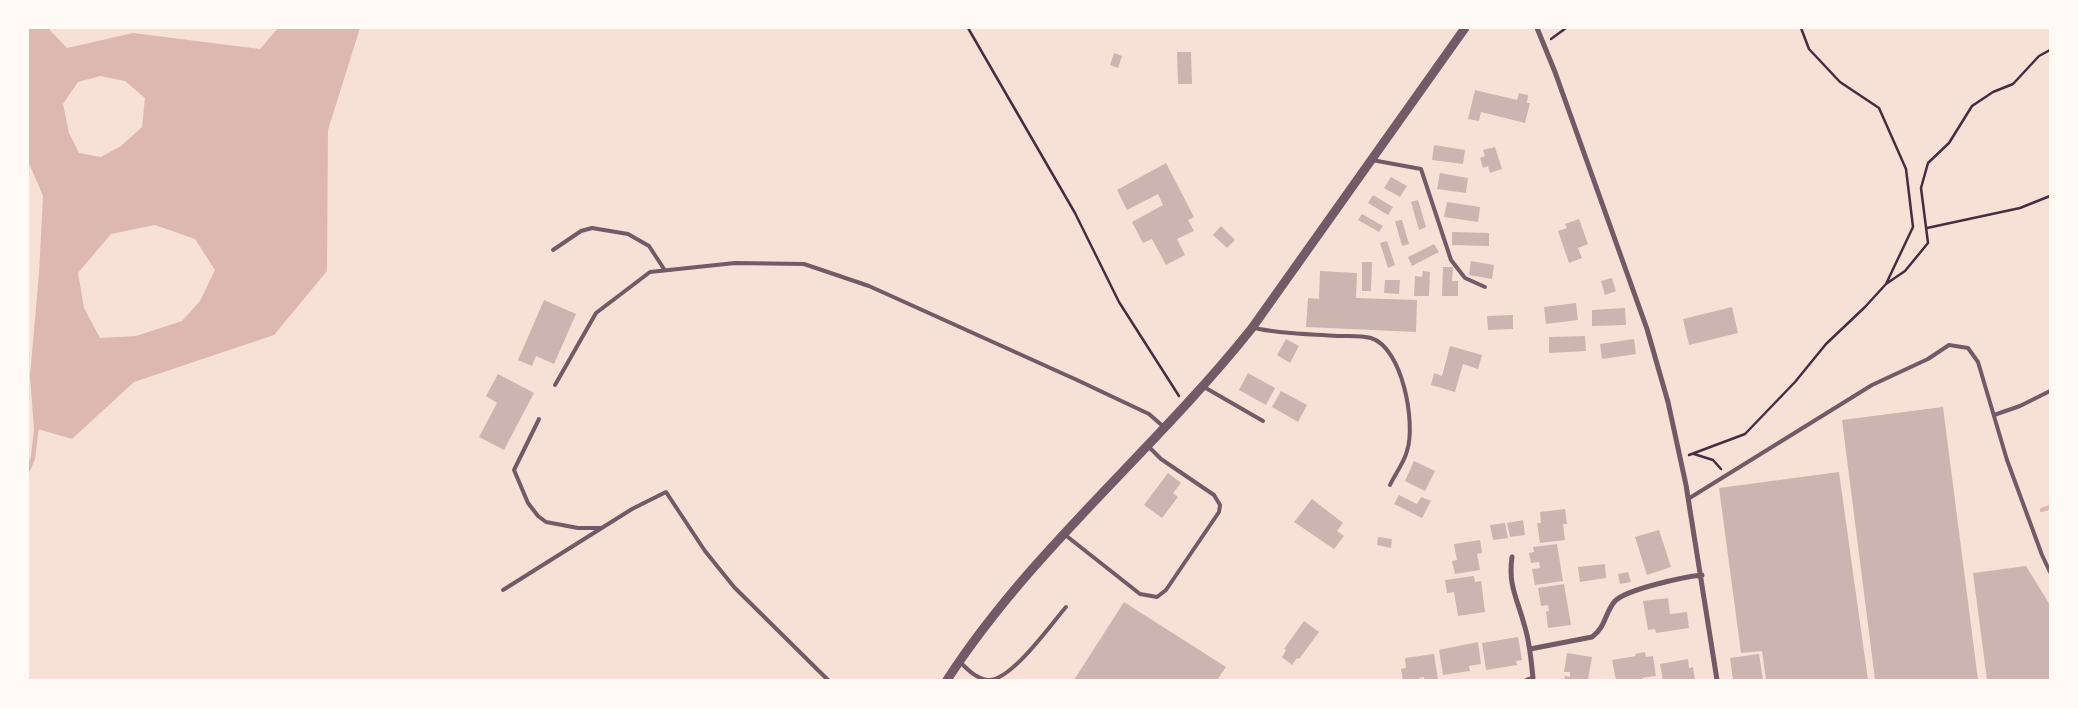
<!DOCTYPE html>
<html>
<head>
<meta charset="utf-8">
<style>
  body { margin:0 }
  #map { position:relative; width:2078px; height:708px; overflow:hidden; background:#f7e1d7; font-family:Roboto,sans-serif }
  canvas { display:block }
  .frame { position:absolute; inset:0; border:29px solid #fffaf5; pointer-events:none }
</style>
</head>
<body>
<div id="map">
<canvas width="2078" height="708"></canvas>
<div class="frame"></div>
</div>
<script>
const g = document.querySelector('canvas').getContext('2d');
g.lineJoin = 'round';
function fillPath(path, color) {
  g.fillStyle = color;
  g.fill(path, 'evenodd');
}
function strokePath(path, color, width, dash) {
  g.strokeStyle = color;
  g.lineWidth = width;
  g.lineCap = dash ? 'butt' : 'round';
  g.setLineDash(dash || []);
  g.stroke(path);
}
fillPath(new Path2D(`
  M28 28H48L67 48 133 33 260 49 278 28H360L328 130 327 271 274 335 134 382 72 439 34 428 30 376 39 273 43 196 28 161ZM100 76 125 81 145 98 142 127 121 146 101 157 79 153 69 133 63 104 78 82ZM155 225 195 239 215 270 200 301 182 321 136 336 100 338 84 308 78 273 111 234Z`), '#dcb8b0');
strokePath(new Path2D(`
  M28 470 33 458 37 423
  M2042 510 2050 507`), '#dcb8b0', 4.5);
fillPath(new Path2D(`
  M1177 52H1191L1192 84H1178Z
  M1114 53 1122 56 1118 68 1110 65Z
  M1475 90 1517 100 1519 93 1528 95 1527 103H1530L1525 123 1481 112 1479 121 1468 119Z
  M1434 145 1465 150 1463 164 1432 160Z
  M1495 147 1502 169 1490 173 1488 166 1483 168 1480 158 1485 156 1483 150Z
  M1166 163 1194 217 1188 220 1194 231 1177 239 1185 255 1166 265 1152 239 1143 243 1132 222 1163 205 1158 194 1127 210 1117 190Z
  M1440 173 1468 178 1466 193 1437 189Z
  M1391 177 1407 186 1400 197 1384 188Z
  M1373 195 1393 207 1388 215 1368 203Z
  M1418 200 1426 227 1419 230 1411 202Z
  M1447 202 1480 207 1478 222 1444 217Z
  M1362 214 1383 226 1379 232 1358 220Z
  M1579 219 1588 244 1578 248 1582 258 1569 263 1558 231 1567 228 1565 224Z
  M1402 220 1409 244 1402 246 1395 221Z
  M1221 226 1235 240 1227 248 1213 235Z
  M1452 232 1489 233V246L1452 245Z
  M1387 241 1395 265 1388 268 1380 243Z
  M1434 244 1439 252 1412 266 1408 257Z
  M1471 261 1494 265 1492 279 1469 275Z
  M1362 262H1372L1371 291H1362Z
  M1443 267H1453L1452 281H1458V296H1442Z
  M1320 271 1357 273 1356 298 1417 300 1416 332 1306 327 1308 298 1319 299Z
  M1423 271 1430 272 1429 296H1414L1415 276 1422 277Z
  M1612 278 1616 291 1605 295 1601 281Z
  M1385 280H1400L1399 294 1384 293Z
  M544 300 576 314 554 364 536 356 532 366 518 360Z
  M1576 303 1578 320 1546 324 1544 307Z
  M1732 307 1738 333 1689 345 1683 319Z
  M1625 308 1626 325 1592 326V310Z
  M1513 315V329L1488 330 1487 316Z
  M1585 336 1586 351 1549 353V337Z
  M1286 339 1299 346 1290 363 1277 355Z
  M1634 339 1636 354 1602 359 1600 344Z
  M1450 346 1482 355 1478 369 1463 364 1455 392 1431 385 1434 373 1442 376Z
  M1248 373 1275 388 1266 405 1239 390Z
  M498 374 534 393 504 450 479 437 497 403 486 396Z
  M1281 391 1307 405 1298 422 1272 407Z
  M1943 407 1978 680H1875L1842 420Z
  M1414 461 1435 471 1425 491 1405 481Z
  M1839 472 1868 680H1766L1762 651 1741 653 1719 488Z
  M1168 473 1181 483 1173 493 1178 497 1162 518 1144 505Z
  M1399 495 1417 504 1421 497 1431 501 1422 518 1394 504Z
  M1312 499 1343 523 1337 531 1344 536 1334 549 1294 522Z
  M1565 509 1567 524H1563L1565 540 1540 543 1537 523H1541L1540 512Z
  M1523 520 1525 535 1510 537 1507 523Z
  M1505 523 1508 538 1493 540 1490 525Z
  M1659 530 1671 567 1647 575 1635 537Z
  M1378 537 1392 539 1391 548 1377 545Z
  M1480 540 1482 553 1477 554 1480 570 1455 574 1452 561 1457 560 1454 544Z
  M1557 544 1563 581 1535 585 1532 569 1540 568 1539 562 1531 563 1529 553 1534 552 1533 547Z
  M1605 564 1606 578 1580 582 1578 567Z
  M2026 566 2050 605V680H1987L1973 573Z
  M1628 572 1631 582 1620 584 1618 574Z
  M1474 576 1475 582 1481 581 1485 612 1458 616 1454 592 1447 593 1445 580Z
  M1564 584 1571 625 1548 628 1546 612 1549 611 1548 605 1541 606 1538 588Z
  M1668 598 1670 614 1687 612 1689 628 1656 633 1655 629 1648 630 1643 601Z
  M1124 602 1226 667 1217 680H1074Z
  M1304 621 1319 632 1299 659 1297 658 1292 665 1282 657 1286 650 1284 649Z
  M1518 637 1522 660 1516 661 1517 665 1486 670 1482 643Z
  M1478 642 1481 664 1469 666 1470 671 1443 675 1439 650Z
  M1645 652 1646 657 1653 656 1656 676 1642 678 1643 680H1616L1612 660 1636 656 1635 654Z
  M1567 653 1592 657 1588 680H1564L1565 676 1570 677V672H1564Z
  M1434 654 1438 680H1424V677L1419 678V680H1403L1401 669 1406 668 1405 658Z
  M1759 654 1763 680H1733L1730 658Z
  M1688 659 1689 668 1693 667 1695 680H1663L1660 664Z`), '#ccb4b1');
strokePath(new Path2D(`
  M968 28 1075 213 1119 302 1179 396
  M1551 39 1566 28
  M1927 228 2020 208 2050 196
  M1886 284 1905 271 1928 243 1921 188 1928 163 1949 143 1972 106 1993 92 2013 84 2039 56 2050 50
  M1694 454 1713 460 1721 469
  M1689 455 1745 434 1795 382 1826 344 1865 307 1886 284 1913 227 1906 169 1879 108 1840 82 1809 49 1801 28`), '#4a2c40', 2.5);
strokePath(new Path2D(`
  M1372 160 1421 169 1451 260 1465 278 1485 287
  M553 250 581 231 592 228 628 234 649 246 664 269
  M1254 328C1281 334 1309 334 1337 336 1348 336 1361 335 1371 338 1403 348 1416 424 1407 451 1404 463 1395 474 1390 485
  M555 385 596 313 650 272 735 263 804 264 869 286 1077 380 1149 414 1165 428
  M1204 387 1263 421
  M1994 415 2020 406 2050 391
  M539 419 514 470 528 503 538 516 546 522 578 528H601
  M1688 499 1872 385 1928 359 1949 345 1968 348 1978 362 2007 460 2042 555 2050 572
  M1064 534 1140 594 1157 597 1166 590 1219 512 1220 505 1214 495 1161 459 1147 445
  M503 590 632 509 666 492 705 551 734 587 828 680
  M961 663C968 670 976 678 987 680 1010 683 1051 624 1066 607`), '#755966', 4);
strokePath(new Path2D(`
  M1537 28 1555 72 1647 329 1668 402 1686 485 1717 680
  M1512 557C1508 585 1517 598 1524 624 1530 642 1531 660 1533 678L1527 680
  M1530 649 1592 637C1606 627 1605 612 1615 601 1627 589 1684 577 1702 575`), '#755966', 5);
strokePath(new Path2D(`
  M947 680C1032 549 1155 450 1252 328L1465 28`), '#755966', 9);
</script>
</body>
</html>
